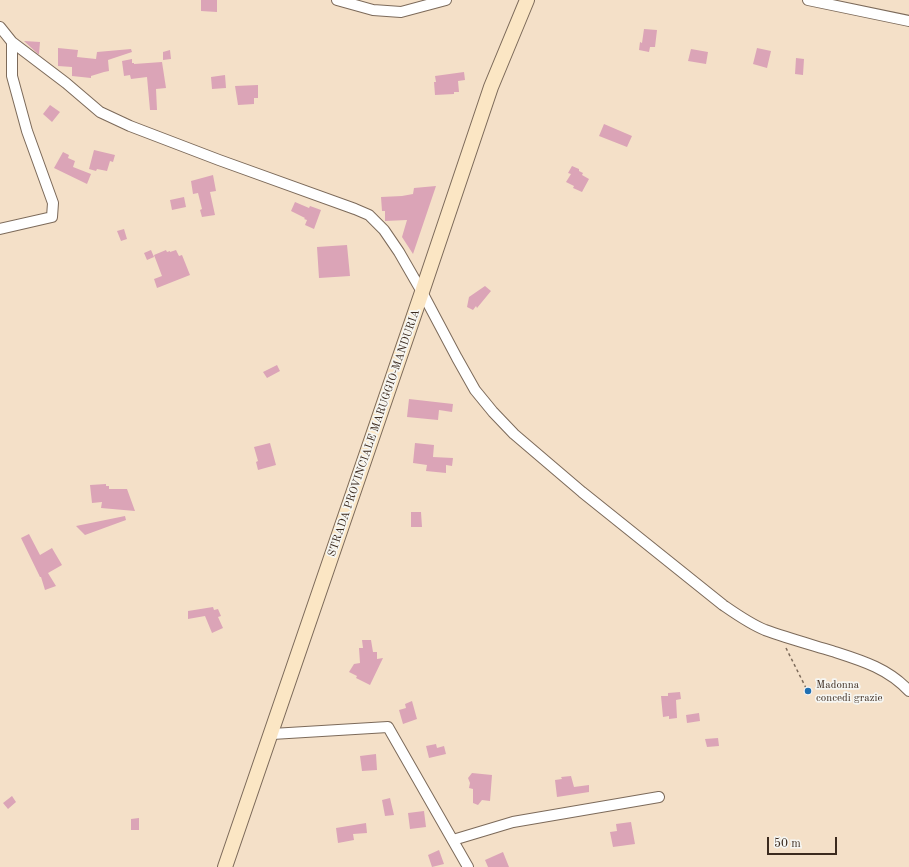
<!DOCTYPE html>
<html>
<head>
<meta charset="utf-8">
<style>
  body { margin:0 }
  #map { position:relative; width:909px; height:867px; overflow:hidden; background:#f4e0c8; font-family:"Old Standard TT",serif }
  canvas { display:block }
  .scale { position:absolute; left:767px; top:837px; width:70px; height:18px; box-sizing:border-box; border:2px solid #3b2a1e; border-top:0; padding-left:5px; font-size:12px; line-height:14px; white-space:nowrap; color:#3b2a1e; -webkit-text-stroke:3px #f6f6f2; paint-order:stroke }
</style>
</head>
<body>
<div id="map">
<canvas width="909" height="867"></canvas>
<div class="scale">50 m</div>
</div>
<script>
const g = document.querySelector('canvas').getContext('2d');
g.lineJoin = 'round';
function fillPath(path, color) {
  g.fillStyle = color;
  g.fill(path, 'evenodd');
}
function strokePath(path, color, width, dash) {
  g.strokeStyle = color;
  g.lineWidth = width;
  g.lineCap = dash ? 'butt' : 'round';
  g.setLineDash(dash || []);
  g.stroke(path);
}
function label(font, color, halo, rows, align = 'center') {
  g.font = font + ' "Old Standard TT",serif';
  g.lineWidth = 3.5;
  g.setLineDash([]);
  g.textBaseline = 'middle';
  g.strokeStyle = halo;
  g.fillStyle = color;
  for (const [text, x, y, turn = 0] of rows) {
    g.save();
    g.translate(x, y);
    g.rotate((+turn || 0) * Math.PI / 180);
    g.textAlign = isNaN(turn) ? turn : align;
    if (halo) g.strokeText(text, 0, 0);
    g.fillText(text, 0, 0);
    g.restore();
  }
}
fillPath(new Path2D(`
  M201 0H217V12L201 11Z
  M644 29 657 30 655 47H650L649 52 639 50 640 42 642 43Z
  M24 41 40 42 39 54H38Z
  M58 48 78 50 77 57 96 59 97 52 131 49 132 52 108 60 109 71 104 72 91 76V78L72 76V67L58 66Z
  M757 48 771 51 767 68 753 64Z
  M691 49 708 52 706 64 688 61Z
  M170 50 171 59 163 60V52Z
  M796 58 804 59 803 75 795 74Z
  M132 59V63H134V64L162 62 166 88 156 89 157 110H150L147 77 131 79 130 75 124 76 122 61Z
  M464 72 465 80 458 81 459 92H454V94L435 95 434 82H436L435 76Z
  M225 75 226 88 212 89 211 77Z
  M258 85V98H254V104L238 105 235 86Z
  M50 105 60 112 52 122 43 114Z
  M604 124 632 136 627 147 599 136Z
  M94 150 115 155 113 162 110 161 107 171 97 169 96 171 89 169Z
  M63 152 69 155 68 158 75 161 73 167 91 174 87 184 54 168Z
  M572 166 579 169V171L583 173 582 175 589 179 582 192 573 188 574 186 566 182 571 174 568 173Z
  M213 175 216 191 210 192 215 215 202 217 200 210 202 209 198 193 193 194 191 181Z
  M436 186 434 192 413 254 402 237 407 220 385 221V211H382L381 197 402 196 413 194 414 188Z
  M184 197 186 207 172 210 170 200Z
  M295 202 309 208 310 206 321 210 314 229 305 225 307 220 304 219 305 218 291 211Z
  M124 229 127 239 121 241 117 231Z
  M347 245 350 276 319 278 317 247Z
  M151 250 154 257 147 260 144 253Z
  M166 250 167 252 170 251V252L176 250 179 256 182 255 190 275 157 288 154 279 162 276 154 255Z
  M485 286 491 291 477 308 476 306 473 310 467 307 469 297Z
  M277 365 280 371 267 378 263 372Z
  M409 399 453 404 452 412 439 410 438 420 407 417Z
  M270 443 276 465 258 470 256 462 258 461 254 447Z
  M415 443 434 445 433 457 453 458 452 466 446 465V473L426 471 427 465 413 463Z
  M106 484V486H109V489H127L135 511 101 508 102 502 92 503 90 485Z
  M411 512H421L422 527H411Z
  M125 516 126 520 85 535 76 526Z
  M29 534 40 555 52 548 62 565 48 573 56 586 45 590 41 577H40L21 538Z
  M213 607 214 610 218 609 221 616 218 617 223 628 212 633 205 616 188 619V611Z
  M362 640H371L373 652H377V659L383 658 370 685 356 678 357 676 349 672 354 664 360 663 359 648H363Z
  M809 686 813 692 807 696 803 690Z
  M680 692 681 699 676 700 677 718 669 719V716L663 717 661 696H668V693Z
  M412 701 417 719 403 724 399 710 406 708 405 704Z
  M699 713 700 721 687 723 686 715Z
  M718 738 719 746 707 747 705 739Z
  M436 744 437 748 444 746 446 754 429 758 426 746Z
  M376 754 377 770 362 771 360 756Z
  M472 773 492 775 490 801 482 800 478 805 473 803V789L469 788 470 783 468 778Z
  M571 776 574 787 589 785V792L557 797 555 780 562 779 561 777Z
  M12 796 16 802 8 809 3 803Z
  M390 798 394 815 385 816 382 800Z
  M424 811 426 827 410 829 408 813Z
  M139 818V830H131V819Z
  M631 822 635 844 613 847 610 832 617 831 616 824Z
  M366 823 367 833 353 834 354 840 338 843 336 828Z
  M439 850 444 864 432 867 428 855Z
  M503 852 509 867H488L485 860Z`), '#dba4b7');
const street = new Path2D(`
  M337 0 373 10 401 12 446 0
  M808 0 909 21
  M0 27 12 42 66 83 100 112 130 126 219 160 355 209 369 215 384 230 399 252 422 292 457 358 475 390 493 412 514 434 582 492 723 605C736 614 750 624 765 630 787 638 809 644 832 651 860 660 888 668 909 691
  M0 229 52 217 53 203 27 131 12 76V42
  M272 734 388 727 468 867
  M453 840 513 822 659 797`);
const secondary = new Path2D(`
  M225 867 422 292 491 87 527 0`);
strokePath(street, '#7c6a5a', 12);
strokePath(secondary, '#7c6a5a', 16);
strokePath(new Path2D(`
  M786 648 806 688`), '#7c6a5a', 1.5, [3, 3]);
strokePath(street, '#fff', 10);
strokePath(secondary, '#fbe6c4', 14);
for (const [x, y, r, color] of [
  [808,691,4,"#1f6fb2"]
]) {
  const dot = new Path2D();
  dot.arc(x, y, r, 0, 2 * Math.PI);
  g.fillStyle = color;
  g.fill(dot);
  strokePath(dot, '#f6f6f2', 1.5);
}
label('11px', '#3b2a1e', '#f6f6f2', [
  ["STRADA PROVINCIALE MARUGGIO-MANDURIA",374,433,-71]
]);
label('11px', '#3b2a1e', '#f6f6f2', [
  ["Madonna",816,685],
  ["concedi grazie",816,698]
], 'left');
</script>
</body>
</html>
